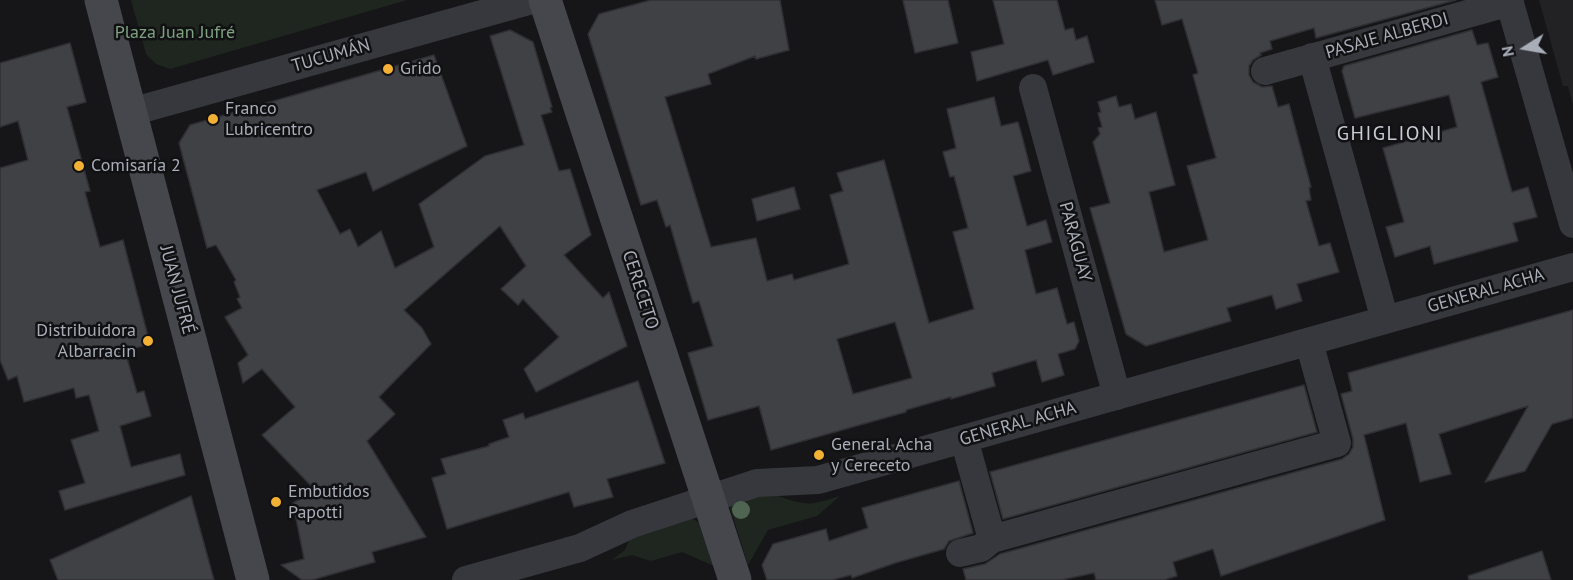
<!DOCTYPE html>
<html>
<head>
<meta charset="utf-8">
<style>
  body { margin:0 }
  #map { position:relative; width:1573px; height:580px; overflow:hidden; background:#161618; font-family:"PT Sans",sans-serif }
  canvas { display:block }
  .north { position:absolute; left:1495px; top:18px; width:60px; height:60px; -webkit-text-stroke:4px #111113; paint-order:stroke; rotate:259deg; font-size:16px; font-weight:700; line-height:24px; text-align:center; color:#a8adb8 }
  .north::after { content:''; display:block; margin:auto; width:21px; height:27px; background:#a8adb8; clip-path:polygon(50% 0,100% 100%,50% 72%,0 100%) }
</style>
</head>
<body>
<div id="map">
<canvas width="1573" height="580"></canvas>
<div class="north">N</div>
</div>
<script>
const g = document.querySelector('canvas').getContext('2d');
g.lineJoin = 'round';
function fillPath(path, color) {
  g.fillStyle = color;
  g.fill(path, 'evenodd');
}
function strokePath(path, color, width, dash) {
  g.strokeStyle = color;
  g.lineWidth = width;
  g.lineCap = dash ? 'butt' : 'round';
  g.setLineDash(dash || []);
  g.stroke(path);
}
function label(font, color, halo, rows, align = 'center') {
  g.font = font + ' "PT Sans",sans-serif';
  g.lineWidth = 5;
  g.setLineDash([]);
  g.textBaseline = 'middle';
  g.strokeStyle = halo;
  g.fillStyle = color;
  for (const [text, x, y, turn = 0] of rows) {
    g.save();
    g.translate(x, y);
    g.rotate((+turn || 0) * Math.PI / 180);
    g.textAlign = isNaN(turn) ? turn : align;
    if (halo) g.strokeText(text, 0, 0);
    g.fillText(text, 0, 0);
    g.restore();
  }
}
fillPath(new Path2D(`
  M1539 0H1573V105L1568 86H1563Z`), '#222225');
fillPath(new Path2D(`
  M131 0H407L170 69 156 64 146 54Z
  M766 493C779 495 792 502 803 503 816 505 828 499 840 496L817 516 768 530 748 565 730 507 731 504Z
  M692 518 699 523 714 566 682 552 651 561 632 555 612 560 625 550 631 536Z`), '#1e261f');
const building = new Path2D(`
  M651 0H780L789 50 756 59 755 56 708 74 711 84 665 97 711 247 756 238 767 281 792 274 794 280 849 264 830 195 843 191 837 173 884 160 929 323 974 309 953 232 968 228 954 176 950 177 943 152 956 148 947 109 994 97 1001 126 1018 122 1022 136 1031 171 1013 176 1027 226 1046 220 1052 242 1025 250 1036 294 1057 288 1067 324 1074 322 1079 341 1075 349 1058 354 1064 375 1042 382 1036 360 992 373 995 386 951 399V397L906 410V412L771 450 759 406 708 420 688 353 713 346 699 301 693 303 670 225 666 227 657 200 641 205 588 34 599 14ZM895 322 912 378 853 394 837 339Z
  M903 0H948L958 43 915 53Z
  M993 0H1057L1065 30 1073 28 1076 40 1087 36 1094 62 1053 75 1048 60 977 81 971 52 1004 44Z
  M1155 0H1456L1316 38 1314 28 1270 41 1272 49 1260 53 1261 55 1253 60 1249 66V75L1253 82 1262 87 1272 86 1278 107 1289 104 1311 187 1309 188 1311 200 1306 201 1319 246 1330 243 1339 272 1297 284 1302 301 1276 309 1272 295 1227 308 1231 321 1146 346 1126 334 1090 208 1110 203 1093 142 1100 134 1098 128 1102 127 1098 113 1101 112 1098 102 1116 96 1119 107 1131 104 1135 119 1156 112 1175 185 1149 192 1164 252 1208 240 1187 166 1216 158 1193 75 1198 73 1182 19 1162 25Z
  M510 30 533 42 552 107 550 108 552 112 541 115 559 171 570 169 591 235 564 255 603 298 609 292 627 346 536 392 524 369 559 337 523 299 518 305 501 289 526 266 500 226 404 310 422 328 431 344 379 397 395 414 367 441 426 537 372 552 375 562 312 580H302L281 565 304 559 293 503 315 490 262 435 295 407 262 369 243 383 238 363 248 355 225 317 242 308 237 299 240 297 234 282 236 280 216 245 207 248 179 143 190 125 434 55 467 146 373 191 366 172 317 190 340 234 350 229 358 247 381 231 395 268 434 247 419 204 485 156 524 145 490 36Z
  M1472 30 1477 45 1488 43 1498 77 1481 82 1512 192 1528 187 1537 217 1513 223 1518 241 1492 248 1434 264 1430 246 1395 257 1386 227 1404 222 1383 148 1457 127 1449 95 1355 118 1342 71 1344 66Z
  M70 43 86 102 67 107 90 191 85 192 100 247 123 240 150 344 125 351 137 393 144 391 151 416 120 426 131 467 180 454 185 475 65 510 59 491 85 483 71 440 99 431 89 395 76 398 74 388 24 402 17 376 8 380 0 360V168L28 160 18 121 0 127V63Z
  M794 187 800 209 757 221 752 199Z
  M1573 310V418L1552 424 1525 471 1485 482 1528 406 1439 434 1451 474 1420 482 1406 423 1364 435 1385 520 1221 576 1213 549 1173 562 1177 576 1164 580H1096L1094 573 1061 580H966L963 569 985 564 1000 554 1342 459 1349 454 1353 447V439L1341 394 1352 391 1348 373Z
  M638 381 665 463 607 479 613 497 574 507 569 492 447 529 432 478 446 474 441 459 489 446V444L509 437 503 420 523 413 525 419Z
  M1304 385 1317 432 1003 519 990 472Z
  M959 481 973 533 949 541 944 549 895 563 852 578 851 575 832 580H767L762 565 773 544 826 529 829 541 868 528 862 508Z
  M191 496 214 580H58L50 560Z
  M1542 551 1551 580H1469L1468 576Z`);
fillPath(building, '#404145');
strokePath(building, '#303034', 1.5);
strokePath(new Path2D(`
  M1509 0 1573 224
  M1312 57 1385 320
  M1265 71 1510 2
  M1033 88 1117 396
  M131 112 532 0
  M964 439 992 539
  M960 553 981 548 992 539 1337 443 1309 342
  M466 580 580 548 632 524 757 483 818 480 1573 267`), '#37383d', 28);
strokePath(new Path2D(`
  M101 0 253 580
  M545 0 735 580`), '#45474d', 33);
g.fillStyle = '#506452';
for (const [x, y] of [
  [741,510]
]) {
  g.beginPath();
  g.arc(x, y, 9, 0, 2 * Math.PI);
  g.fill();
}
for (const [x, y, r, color] of [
  [388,69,6,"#f2b134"],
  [213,119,6,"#f2b134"],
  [79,166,6,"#f2b134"],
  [148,341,6,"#f2b134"],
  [819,455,6,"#f2b134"],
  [276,502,6,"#f2b134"]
]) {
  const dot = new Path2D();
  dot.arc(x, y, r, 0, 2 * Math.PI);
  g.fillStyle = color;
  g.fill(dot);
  strokePath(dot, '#111113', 2);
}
label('18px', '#7fa381', '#111113', [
  ["Plaza Juan Jufré",175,33]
]);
label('18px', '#a8adb8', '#111113', [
  ["PASAJE ALBERDI",1387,36,-16],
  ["TUCUMÁN",331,56,-16],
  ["PARAGUAY",1075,242,75],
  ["JUAN JUFRÉ",177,290,75],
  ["CERECETO",640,290,72],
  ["GENERAL ACHA",1486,291,-16],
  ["GENERAL ACHA",1018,424,-16]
]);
label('18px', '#a8adb8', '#111113', [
  ["Grido",400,69],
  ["Franco",225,109],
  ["Lubricentro",225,130],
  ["Comisaría 2",91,166],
  ["Distribuidora",136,331,"right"],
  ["Albarracin",136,352,"right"],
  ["General Acha",831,445],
  ["y Cereceto",831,466],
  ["Embutidos",288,492],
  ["Papotti",288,513]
], 'left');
g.letterSpacing = '1.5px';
label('20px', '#c9ccd4', '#111113', [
  ["GHIGLIONI",1390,134]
]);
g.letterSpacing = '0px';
</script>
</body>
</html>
